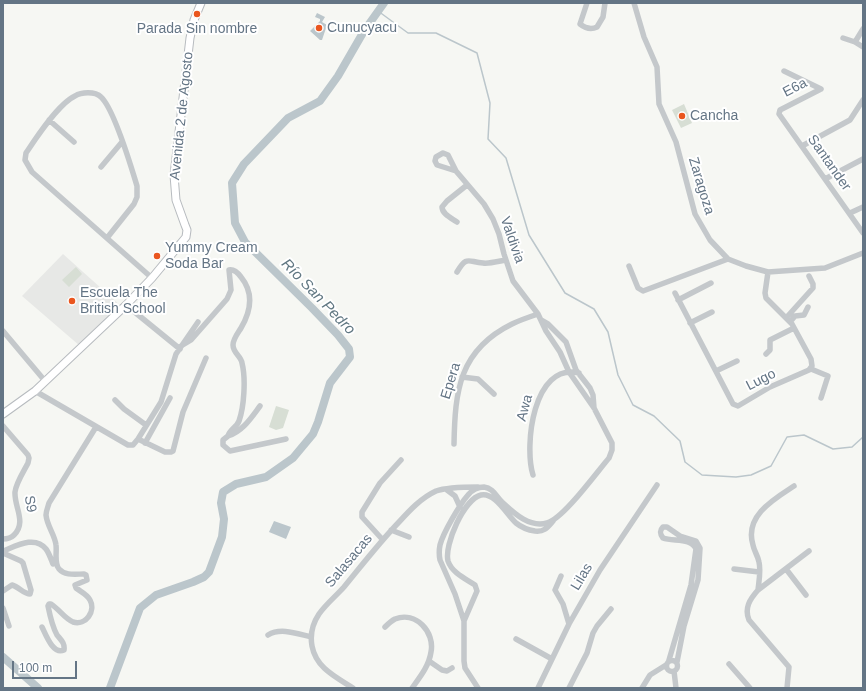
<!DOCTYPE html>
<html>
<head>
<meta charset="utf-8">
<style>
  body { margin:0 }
  #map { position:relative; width:866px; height:691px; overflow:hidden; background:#f6f7f3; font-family:Arial,sans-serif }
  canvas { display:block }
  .frame { position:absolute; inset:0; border:4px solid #647585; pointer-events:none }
  .scale { position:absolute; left:12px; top:661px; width:65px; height:18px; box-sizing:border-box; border:2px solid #647585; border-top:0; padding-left:5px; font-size:12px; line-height:14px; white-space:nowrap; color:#647585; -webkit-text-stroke:3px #fff; paint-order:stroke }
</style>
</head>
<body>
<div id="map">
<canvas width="866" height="691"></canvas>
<div class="frame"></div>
<div class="scale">100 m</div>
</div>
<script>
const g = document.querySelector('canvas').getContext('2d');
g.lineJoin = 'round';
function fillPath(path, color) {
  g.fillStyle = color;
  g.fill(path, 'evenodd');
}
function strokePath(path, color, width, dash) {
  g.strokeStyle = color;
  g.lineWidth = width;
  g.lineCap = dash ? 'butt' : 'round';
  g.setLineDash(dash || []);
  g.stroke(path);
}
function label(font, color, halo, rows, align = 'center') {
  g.font = font + ' Arial,sans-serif';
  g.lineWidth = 4;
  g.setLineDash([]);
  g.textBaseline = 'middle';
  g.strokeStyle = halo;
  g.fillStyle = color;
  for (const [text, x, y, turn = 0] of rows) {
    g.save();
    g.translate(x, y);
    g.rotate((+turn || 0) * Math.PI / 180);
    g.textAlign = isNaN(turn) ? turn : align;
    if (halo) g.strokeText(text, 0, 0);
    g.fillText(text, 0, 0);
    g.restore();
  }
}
fillPath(new Path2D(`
  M63 254 121 306 80 346 22 296Z`), '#e7e8e6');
fillPath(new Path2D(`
  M684 104 692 123 681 128 672 110Z
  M76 267 82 274 69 287 62 280Z
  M276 406 289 410 283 428 276 430 269 427Z`), '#d7ded4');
fillPath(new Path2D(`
  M317 13 325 17 322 22 327 25 322 40H320L310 31 320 21V19L315 17Z
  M274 521 291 527 286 539 269 532Z`), '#bbc6cb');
strokePath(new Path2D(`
  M378 11 408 33H436L477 53 490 103 488 139 506 158 529 235 565 293 594 309 608 332 618 375 633 405 654 416 680 441 685 462 702 475 736 477 751 475 771 466 787 437 804 435 833 449 852 447 863 437`), '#bbc6cb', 1.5);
strokePath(new Path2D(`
  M3 657 38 688
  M110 688 140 608 156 595 193 582 204 577 209 572 222 537 224 519 221 503 223 492 236 484 266 477 293 458 313 434 318 422 330 383 350 357 349 349 338 335 312 308 245 242 235 223 232 183 244 164 288 118 320 101 338 76 364 31 384 3`), '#bbc6cb', 8);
const major = new Path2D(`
  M3 414 35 391 126 305 152 278 186 237 187 230 185 225 176 200 174 175 190 38 194 20 201 3`);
strokePath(major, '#b7bbbf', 9);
strokePath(new Path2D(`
  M587 3 580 24C585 28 591 30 597 27L603 17 605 3
  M634 3 644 37 657 67 659 104 676 142 695 214 710 240 728 259 746 266 768 272 825 268 863 253
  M843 38 855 42 863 47
  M855 42 863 29
  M784 71 821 89
  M821 89 780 110 779 114 863 233
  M49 120 74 142
  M802 146 850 120 863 100
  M101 167 122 142
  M456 171 437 165 435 161 436 157 443 153 448 155 456 171 484 204 493 219 499 234 504 254 513 281 538 314 546 331 560 352 569 372 594 408 612 443V450L609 458C597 472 563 519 547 523 529 528 514 513 502 502 496 496 493 488 484 487 478 487 472 490 468 495 460 504 443 533 440 545 439 550 439 555 440 560L455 594 464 621V661L465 668 478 688
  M825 179 863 159
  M850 213 863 207
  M457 222C451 218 442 214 442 207L447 201 467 185
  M107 238 134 204 137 197V186C131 166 114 109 101 97 95 91 81 92 75 96 58 104 36 138 26 153L25 160 32 172 152 278
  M629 266 638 288 643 291 728 259
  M457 272C467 255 468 262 483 263 490 264 499 261 506 260
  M675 293 733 404 738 406 770 387 809 370 812 366 811 359 792 324 766 298 765 293 768 272
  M678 300 711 283
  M126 305 180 349
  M786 318 813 288V284L809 276
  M541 320 548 324 566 342 576 370 590 388 593 395 594 408
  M790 322 795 316 804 315 808 307
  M690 323 712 312
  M3 331 45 381
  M181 346 191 340 227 299 231 290 229 270C234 269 238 273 241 277 254 293 251 311 241 328 238 333 233 339 233 345 233 353 241 356 242 363 246 379 244 407 239 421 237 427 230 429 228 436 243 431 251 418 260 406
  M766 354 770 350V340L794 328
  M811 369 828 376 821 398
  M716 371 737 361
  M462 377 478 379 494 394
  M35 391 128 445H133L138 439 161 402 176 354 198 322
  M115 400 124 409 146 425
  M3 426 28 455 29 458 28 463C24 471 16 483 15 492 14 507 27 522 14 535 11 538 8 539 3 539
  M228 436 223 440V445L230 451 286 439
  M138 439 165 452H171L173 451 183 412 206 358
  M145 443 170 398
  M454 444C455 391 459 350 512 324 520 320 529 317 538 314
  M533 475C524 446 533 362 579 373
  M447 490 455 496 460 507
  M391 530 409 537
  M382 539 362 517V512L380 483 401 460
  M3 551C16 546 35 535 46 549 49 553 51 559 53 564
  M3 553 21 561 23 563 31 590 30 594C24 594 19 587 12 585L3 591
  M734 569 759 572
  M786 569 806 595
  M561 576 555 590 563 604 569 624
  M758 590C759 581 761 571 759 562 758 556 754 551 753 545 744 516 774 499 794 486
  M3 608 9 626
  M464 621 477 591 475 585C466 579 452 573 448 561 444 545 464 499 481 495 495 492 507 515 516 523 521 527 528 530 535 531 544 532 547 528 553 521
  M42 627C46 635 53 655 64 650 65 643 61 640 57 635 52 626 50 616 48 606L49 604H51C59 609 65 619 73 622 86 626 96 611 90 600 87 594 81 592 76 588L75 585 87 580 86 575 84 574C76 574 65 576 59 569 54 563 57 553 56 545 55 535 47 526 46 515 46 511 48 507 49 503L96 427
  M385 627C388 624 391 621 395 619 416 611 435 632 431 652 429 666 420 677 412 688
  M268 635C281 627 298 634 311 637
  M516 639 552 659
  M669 660 691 585 696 549C691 537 673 542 663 538 660 534 659 531 663 527H667L680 536 696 541 700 548 698 580 684 626 677 662
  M666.5 666a5.5 5.5 0 1 1 11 0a5.5 5.5 0 1 1-11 0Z
  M429 661 442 670 447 671 452 668
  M729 664 750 688
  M674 671 676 688
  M353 688C336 677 316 668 312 646 310 635 313 623 319 614 326 604 336 596 344 587 362 565 379 543 399 522 410 510 421 498 436 491 447 487 466 487 478 487
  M538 688 569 624 600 570 657 485
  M569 688 587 653 593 633 597 626 611 609
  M642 688 650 675 666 665
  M787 688 789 667 749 620C744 608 750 599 758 590L809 551`), '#c4c8cb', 5.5);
strokePath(major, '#fff', 7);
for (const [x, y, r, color] of [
  [197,14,4,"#ea561f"],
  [319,28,4,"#ea561f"],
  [682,116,4,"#ea561f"],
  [157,256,4,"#ea561f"],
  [72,301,4,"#ea561f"]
]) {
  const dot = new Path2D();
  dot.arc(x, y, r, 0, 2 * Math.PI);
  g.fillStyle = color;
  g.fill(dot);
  strokePath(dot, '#fff', 1.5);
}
label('14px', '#647585', '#fff', [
  ["Cunucyacu",327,28],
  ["Parada Sin nombre",197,29,"center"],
  ["Cancha",690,116],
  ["Yummy Cream",165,248],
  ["Soda Bar",165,264],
  ["Escuela The",80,293],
  ["British School",80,309]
], 'left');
label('14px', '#647585', '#fff', [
  ["E6a",795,88,-27],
  ["Avenida 2 de Agosto",182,116,-84],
  ["Santander",829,163,55],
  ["Zaragoza",701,186,73],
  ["Valdivia",512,240,71],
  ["Lugo",761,380,-27],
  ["Epera",451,381,-73],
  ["Awa",525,408,-75],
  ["S9",30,504,81],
  ["Salasacas",349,561,-50],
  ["Lilas",582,577,-59]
]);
label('italic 15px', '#607782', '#fff', [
  ["Río San Pedro",318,297,46]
]);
</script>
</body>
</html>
